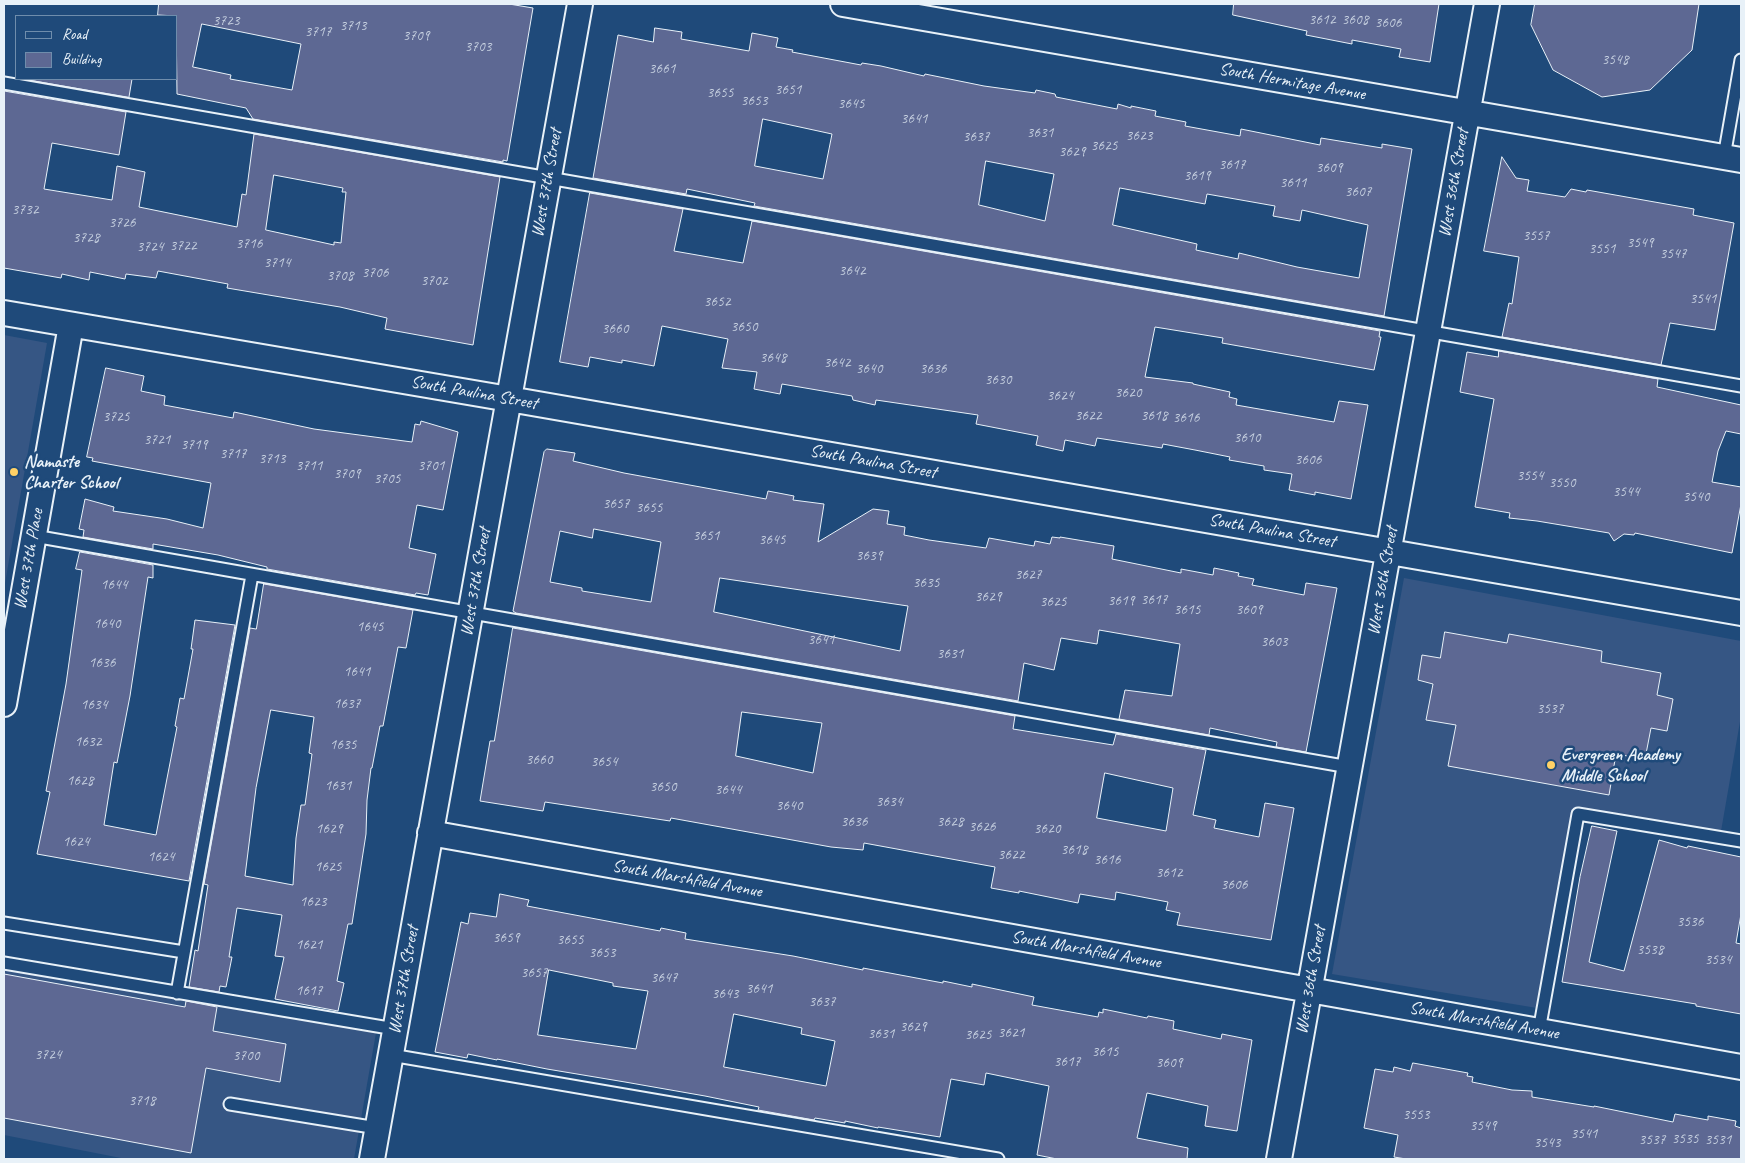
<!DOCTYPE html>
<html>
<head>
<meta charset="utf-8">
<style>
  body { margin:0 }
  #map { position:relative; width:1745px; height:1163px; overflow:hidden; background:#1f4a7a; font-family:Caveat,sans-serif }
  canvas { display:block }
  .frame { position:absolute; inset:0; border:5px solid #e8f1f8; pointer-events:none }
  .legend { position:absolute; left:15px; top:15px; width:162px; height:65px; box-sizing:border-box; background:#1f4a7a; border:1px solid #6f8dac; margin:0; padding:6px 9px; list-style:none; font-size:15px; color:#e8f1f8 }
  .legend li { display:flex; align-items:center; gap:10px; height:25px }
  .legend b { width:25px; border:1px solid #6f8dac }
</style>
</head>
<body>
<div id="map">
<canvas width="1745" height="1163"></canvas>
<div class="frame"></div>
<ul class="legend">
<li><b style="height:6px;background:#1f4a7a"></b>Road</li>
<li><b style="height:14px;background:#5d6893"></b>Building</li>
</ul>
</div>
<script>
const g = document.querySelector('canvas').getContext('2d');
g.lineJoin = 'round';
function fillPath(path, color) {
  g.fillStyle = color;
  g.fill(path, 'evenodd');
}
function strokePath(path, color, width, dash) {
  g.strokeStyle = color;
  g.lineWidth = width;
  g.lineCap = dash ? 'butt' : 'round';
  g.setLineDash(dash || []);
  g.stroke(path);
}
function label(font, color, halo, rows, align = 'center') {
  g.font = font + ' Caveat,sans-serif';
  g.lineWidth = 5;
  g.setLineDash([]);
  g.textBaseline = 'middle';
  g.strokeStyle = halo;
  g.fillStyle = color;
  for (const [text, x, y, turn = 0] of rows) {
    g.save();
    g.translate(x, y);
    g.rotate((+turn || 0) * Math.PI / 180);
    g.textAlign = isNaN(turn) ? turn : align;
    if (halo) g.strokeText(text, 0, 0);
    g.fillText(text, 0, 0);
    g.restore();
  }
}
fillPath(new Path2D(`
  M4 335 47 343 4 589Z
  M1404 578 1741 641V716L1720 837 1578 814 1543 1009 1332 974Z
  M4 963 377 1027 354 1159H126L4 1135Z`), '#365684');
const building = new Path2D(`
  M159 4H509L533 8 507 161 503 160V162L253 119 246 108 177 94 176 16 158 15ZM202 24 301 44 292 90 230 79 231 75 193 67Z
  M1234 4H1439L1430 62 1399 57 1401 49 1352 40V44L1306 35 1307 31 1233 15Z
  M1535 4H1699L1692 50 1650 90 1602 97 1553 70 1531 25Z
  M655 28 682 32 681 39 749 51 752 33 778 38 776 47 793 50 792 52 861 65 862 63 881 66 924 76 925 74 984 86 1035 93 1036 90 1055 94 1056 97 1117 109 1118 104 1131 108V106L1156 111 1155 116 1186 122 1185 126 1240 136 1241 129 1320 145 1321 138 1382 148V144L1412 149 1384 316 754 206 755 203 687 189 686 194 593 178 618 35 653 42ZM763 119 832 134 823 179 755 166ZM986 161 1054 174 1045 221 979 205ZM1120 188 1205 204 1207 194 1275 206 1273 216 1300 221 1302 210 1368 225 1359 278 1297 267 1239 253 1238 259 1196 250 1197 244 1113 225Z
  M23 79H132L129 97Z
  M4 91 126 112 119 155 52 143 44 189 112 200 117 166 145 172 139 207 237 227 242 194 246 195 254 134 500 177 473 345 385 329 387 318 340 307 227 288 228 284 158 271 156 278 126 274 125 279 90 272 89 280 62 274 61 278 4 268ZM274 175 343 188 342 192H346L341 243 334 242V245L266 230Z
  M1502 157 1516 178 1529 180 1527 191 1565 197 1571 189 1586 192 1587 190 1694 209 1693 215 1734 223 1715 330 1670 323 1661 365 1502 337 1509 303 1512 304 1519 257 1484 251Z
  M590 193 683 209 674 251 743 263 752 221 1380 331 1379 337H1381L1374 370 1222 343 1223 338 1155 327 1145 377 1193 383V384L1230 392 1229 397 1237 399 1236 405 1334 422 1339 401 1368 405 1351 499 1315 492V495L1289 490 1292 474 1264 470V466L1229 460 1230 457 1195 450 1163 444 1162 448 1097 438 1095 446 1065 440 1063 451 1036 445 1038 436 976 424 978 415 876 400 875 405 853 400 852 396 782 384 780 394 754 389 757 372 722 368 728 339 662 326 654 366 622 360V363L590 357 588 367 560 362Z
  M1499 351 1658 379 1657 387 1741 405V434L1726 431 1718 451 1712 482 1741 487V504L1732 553 1635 533 1634 535 1624 534 1614 541 1609 533 1537 521 1509 518 1510 513 1475 507 1494 399 1460 392 1467 352 1498 357Z
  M106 368 144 376 141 391 165 396 164 405 233 418 234 412 314 429 412 442 415 424 420 425 421 421 458 432 443 510 417 505 409 548 436 554 428 595 416 593 415 595 267 569V567L218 555 153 544V549L83 537 84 530 79 529 85 499 114 507 113 511 167 519 203 528 211 483 92 461 93 458 87 457Z
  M547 449 575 453 573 461 624 473 766 499 768 491 794 496 793 500 824 504 818 542 873 509 889 511 887 524 905 527 904 535 929 540 986 548 989 538 1034 546 1035 541 1050 544 1052 537 1060 538V537L1114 546 1112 559 1181 573V569L1213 575 1214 568 1239 573 1238 576 1254 579 1252 585 1304 595 1306 583 1337 588 1306 752 1276 747 1277 742 1210 728 1209 735 1119 719 1125 690 1172 696 1180 644 1099 630 1097 644 1061 638 1054 670 1024 663 1018 701 516 613 513 611 544 452ZM594 529 661 542 651 602 582 591V588L550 582 560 531 592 538ZM720 578 908 606 900 651 714 612Z
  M80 552 153 565V578L148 577 130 696 117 763 114 762 104 825 156 835 177 727 175 726 180 698 184 699 193 649H191L195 620 235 625 189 881 37 854 50 792 46 791 66 684 73 634 82 570 76 569Z
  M264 584 413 610 406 648 398 647 383 726H380L372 768H371L367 800 366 834 352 924H348L337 981 344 983 338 1011 275 999 284 957 275 956 282 915 237 908 229 957H232L226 987 220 986 219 992 189 987 195 950 198 951 208 885 204 884 250 628 256 629ZM271 710 314 717 309 753 312 754 305 805H301L296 838 293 885 245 876 256 788Z
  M513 628 1015 716 1013 729 1113 745 1116 734 1206 750 1193 815 1216 820 1214 828 1259 837 1265 803 1294 808 1271 940 1177 925 1180 913 1166 910 1168 902 1116 892 1115 900 1080 894 1078 903 1019 891V893L991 888 995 867 864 843 863 850 831 847 671 818 670 821 545 802 543 811 480 801 490 741H494ZM742 712 822 723 813 773 736 756ZM1105 773 1173 788 1166 831 1097 818Z
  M1445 632 1507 643 1509 634 1602 651 1601 662 1661 673 1657 695 1673 699 1667 731 1651 728 1645 759 1616 754 1609 795 1448 766 1456 725 1426 720 1433 684 1418 680 1422 655 1440 658Z
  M1592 826 1617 831 1589 962 1624 971 1659 840 1687 848 1688 846 1741 857V914L1736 943 1741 944V1014L1696 1006V1004L1562 982 1580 877Z
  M500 894 529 900 527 906 660 931 661 928 686 933 685 939 793 956 863 970V968L943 983V981L972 987V984L1034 997 1032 1005 1098 1017 1099 1012 1103 1013V1009L1147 1018 1148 1016 1174 1021 1173 1029 1221 1039 1222 1034 1252 1040 1237 1131 1205 1126 1208 1106 1147 1093 1137 1138 1188 1148 1187 1159H1057L1037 1155 1049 1086 986 1073 984 1085 951 1079 940 1137 878 1127V1128L845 1121V1123L815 1118 814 1120 758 1110 759 1107 705 1096 625 1082 547 1069 497 1059V1060L468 1054 467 1058 435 1052 461 922 468 924 470 913 496 917ZM549 970 613 983V986L648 991 636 1049 538 1035ZM734 1014 802 1028 801 1034 835 1041 826 1086 724 1067Z
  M4 974 185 1007 186 1001 217 1007 213 1031 286 1044 280 1082 206 1068 191 1153 4 1118Z
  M1413 1063 1468 1073 1467 1076 1473 1077 1472 1082 1512 1090 1532 1091V1097L1594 1107V1106L1673 1122 1675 1114 1708 1120V1116L1736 1121 1735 1126 1741 1128V1159H1406L1394 1157 1398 1135 1364 1128 1375 1069 1393 1072 1394 1067 1410 1071Z`);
fillPath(building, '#5d6893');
strokePath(building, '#e8f1f8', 1);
const service = new Path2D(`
  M4 83 1741 386
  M1724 157 1741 60
  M34 536 1349 767
  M4 923 184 952
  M4 963 395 1029
  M177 993 252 575
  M1539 1031 1578 814 1741 841
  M391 1055 998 1159
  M230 1104 377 1128`);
const minor = new Path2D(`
  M843 4 1741 160
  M4 313 509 399 1741 613
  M4 704 71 325
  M430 833 1741 1067
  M372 1159 580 4
  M1279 1159 1487 4`);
strokePath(service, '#e8f1f8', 15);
strokePath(minor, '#e8f1f8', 28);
strokePath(service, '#1f4a7a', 11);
strokePath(minor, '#1f4a7a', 24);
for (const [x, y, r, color] of [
  [14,472,5,"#ffd166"],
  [1551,765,5,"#ffd166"]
]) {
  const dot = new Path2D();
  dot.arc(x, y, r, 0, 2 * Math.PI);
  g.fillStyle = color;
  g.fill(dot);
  strokePath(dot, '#1f4a7a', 2);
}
label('15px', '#c5cfdf', null, [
  ["3612",1322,20],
  ["3608",1355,20],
  ["3723",226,21],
  ["3606",1388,23],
  ["3713",353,26],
  ["3717",318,32],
  ["3709",416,36],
  ["3703",478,47],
  ["3548",1615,60],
  ["3661",662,69],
  ["3651",788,90],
  ["3655",720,93],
  ["3653",754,101],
  ["3645",851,104],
  ["3641",914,119],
  ["3631",1040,133],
  ["3623",1139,136],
  ["3637",976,137],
  ["3625",1104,146],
  ["3629",1072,152],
  ["3617",1232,165],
  ["3609",1329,168],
  ["3619",1197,176],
  ["3611",1293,183],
  ["3607",1358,192],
  ["3732",25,210],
  ["3726",122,223],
  ["3557",1536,236],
  ["3728",86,238],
  ["3549",1640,243],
  ["3716",249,244],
  ["3722",183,246],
  ["3724",150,247],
  ["3551",1602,249],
  ["3547",1673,254],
  ["3714",277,263],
  ["3642",852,271],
  ["3706",375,273],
  ["3708",340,276],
  ["3702",434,281],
  ["3541",1703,299],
  ["3652",717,302],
  ["3650",744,327],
  ["3660",615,329],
  ["3648",773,358],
  ["3642",837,363],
  ["3640",869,369],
  ["3636",933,369],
  ["3630",998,380],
  ["3620",1128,393],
  ["3624",1060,396],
  ["3622",1088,416],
  ["3618",1154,416],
  ["3725",116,417],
  ["3616",1186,418],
  ["3610",1247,438],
  ["3721",157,440],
  ["3719",194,445],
  ["3717",233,454],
  ["3713",272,459],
  ["3606",1308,460],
  ["3711",309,466],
  ["3701",431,466],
  ["3709",347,474],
  ["3554",1530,476],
  ["3705",387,479],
  ["3550",1562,483],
  ["3544",1626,492],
  ["3540",1696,497],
  ["3657",616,504],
  ["3655",649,508],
  ["3651",706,536],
  ["3645",772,540],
  ["3639",869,556],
  ["3627",1028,575],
  ["3635",926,583],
  ["1644",114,585],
  ["3629",988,597],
  ["3617",1154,600],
  ["3619",1121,601],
  ["3625",1053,602],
  ["3615",1187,610],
  ["3609",1249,610],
  ["1640",107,624],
  ["1645",370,627],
  ["3641",821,640],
  ["3603",1274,642],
  ["3631",950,654],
  ["1636",102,663],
  ["1641",357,672],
  ["1637",347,704],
  ["1634",94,705],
  ["3537",1550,709],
  ["1632",88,742],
  ["1635",343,745],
  ["3660",539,760],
  ["3654",604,762],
  ["1628",80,781],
  ["1631",338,786],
  ["3650",663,787],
  ["3644",728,790],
  ["3634",889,802],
  ["3640",789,806],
  ["3636",854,822],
  ["3628",950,822],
  ["3626",982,827],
  ["1629",329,829],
  ["3620",1047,829],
  ["1624",76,842],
  ["3618",1074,850],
  ["3622",1011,855],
  ["1624",161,857],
  ["3616",1107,860],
  ["1625",328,867],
  ["3612",1169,873],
  ["3606",1234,885],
  ["1623",313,902],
  ["3536",1690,922],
  ["3659",506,938],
  ["3655",570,940],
  ["1621",309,945],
  ["3538",1650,950],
  ["3653",602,953],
  ["3534",1718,960],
  ["3657",534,973],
  ["3647",664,978],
  ["3641",759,989],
  ["1617",309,991],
  ["3643",725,994],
  ["3637",822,1002],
  ["3629",913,1027],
  ["3621",1011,1033],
  ["3631",881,1034],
  ["3625",978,1035],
  ["3615",1105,1052],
  ["3724",48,1055],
  ["3700",246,1056],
  ["3617",1067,1062],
  ["3609",1169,1063],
  ["3718",142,1101],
  ["3553",1416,1115],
  ["3549",1483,1126],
  ["3541",1584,1134],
  ["3535",1685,1139],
  ["3537",1652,1140],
  ["3531",1718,1140],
  ["3543",1547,1143]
]);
label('18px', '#e8f1f8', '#1f4a7a', [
  ["South Hermitage Avenue",1292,82,10],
  ["West 37th Street",547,183,-80],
  ["West 36th Street",1454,183,-80],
  ["South Paulina Street",474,393,10],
  ["South Paulina Street",873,462,10],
  ["South Paulina Street",1272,531,10],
  ["West 37th Place",29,559,-80],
  ["West 36th Street",1383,581,-80],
  ["West 37th Street",476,582,-80],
  ["South Marshfield Avenue",687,879,10],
  ["South Marshfield Avenue",1086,950,10],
  ["West 37th Street",404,980,-80],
  ["West 36th Street",1311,980,-80],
  ["South Marshfield Avenue",1484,1021,10]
]);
label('bold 18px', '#e8f1f8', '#1f4a7a', [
  ["Namaste",24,462],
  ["Charter School",24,483],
  ["Evergreen Academy",1561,755],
  ["Middle School",1561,776]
], 'left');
</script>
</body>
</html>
